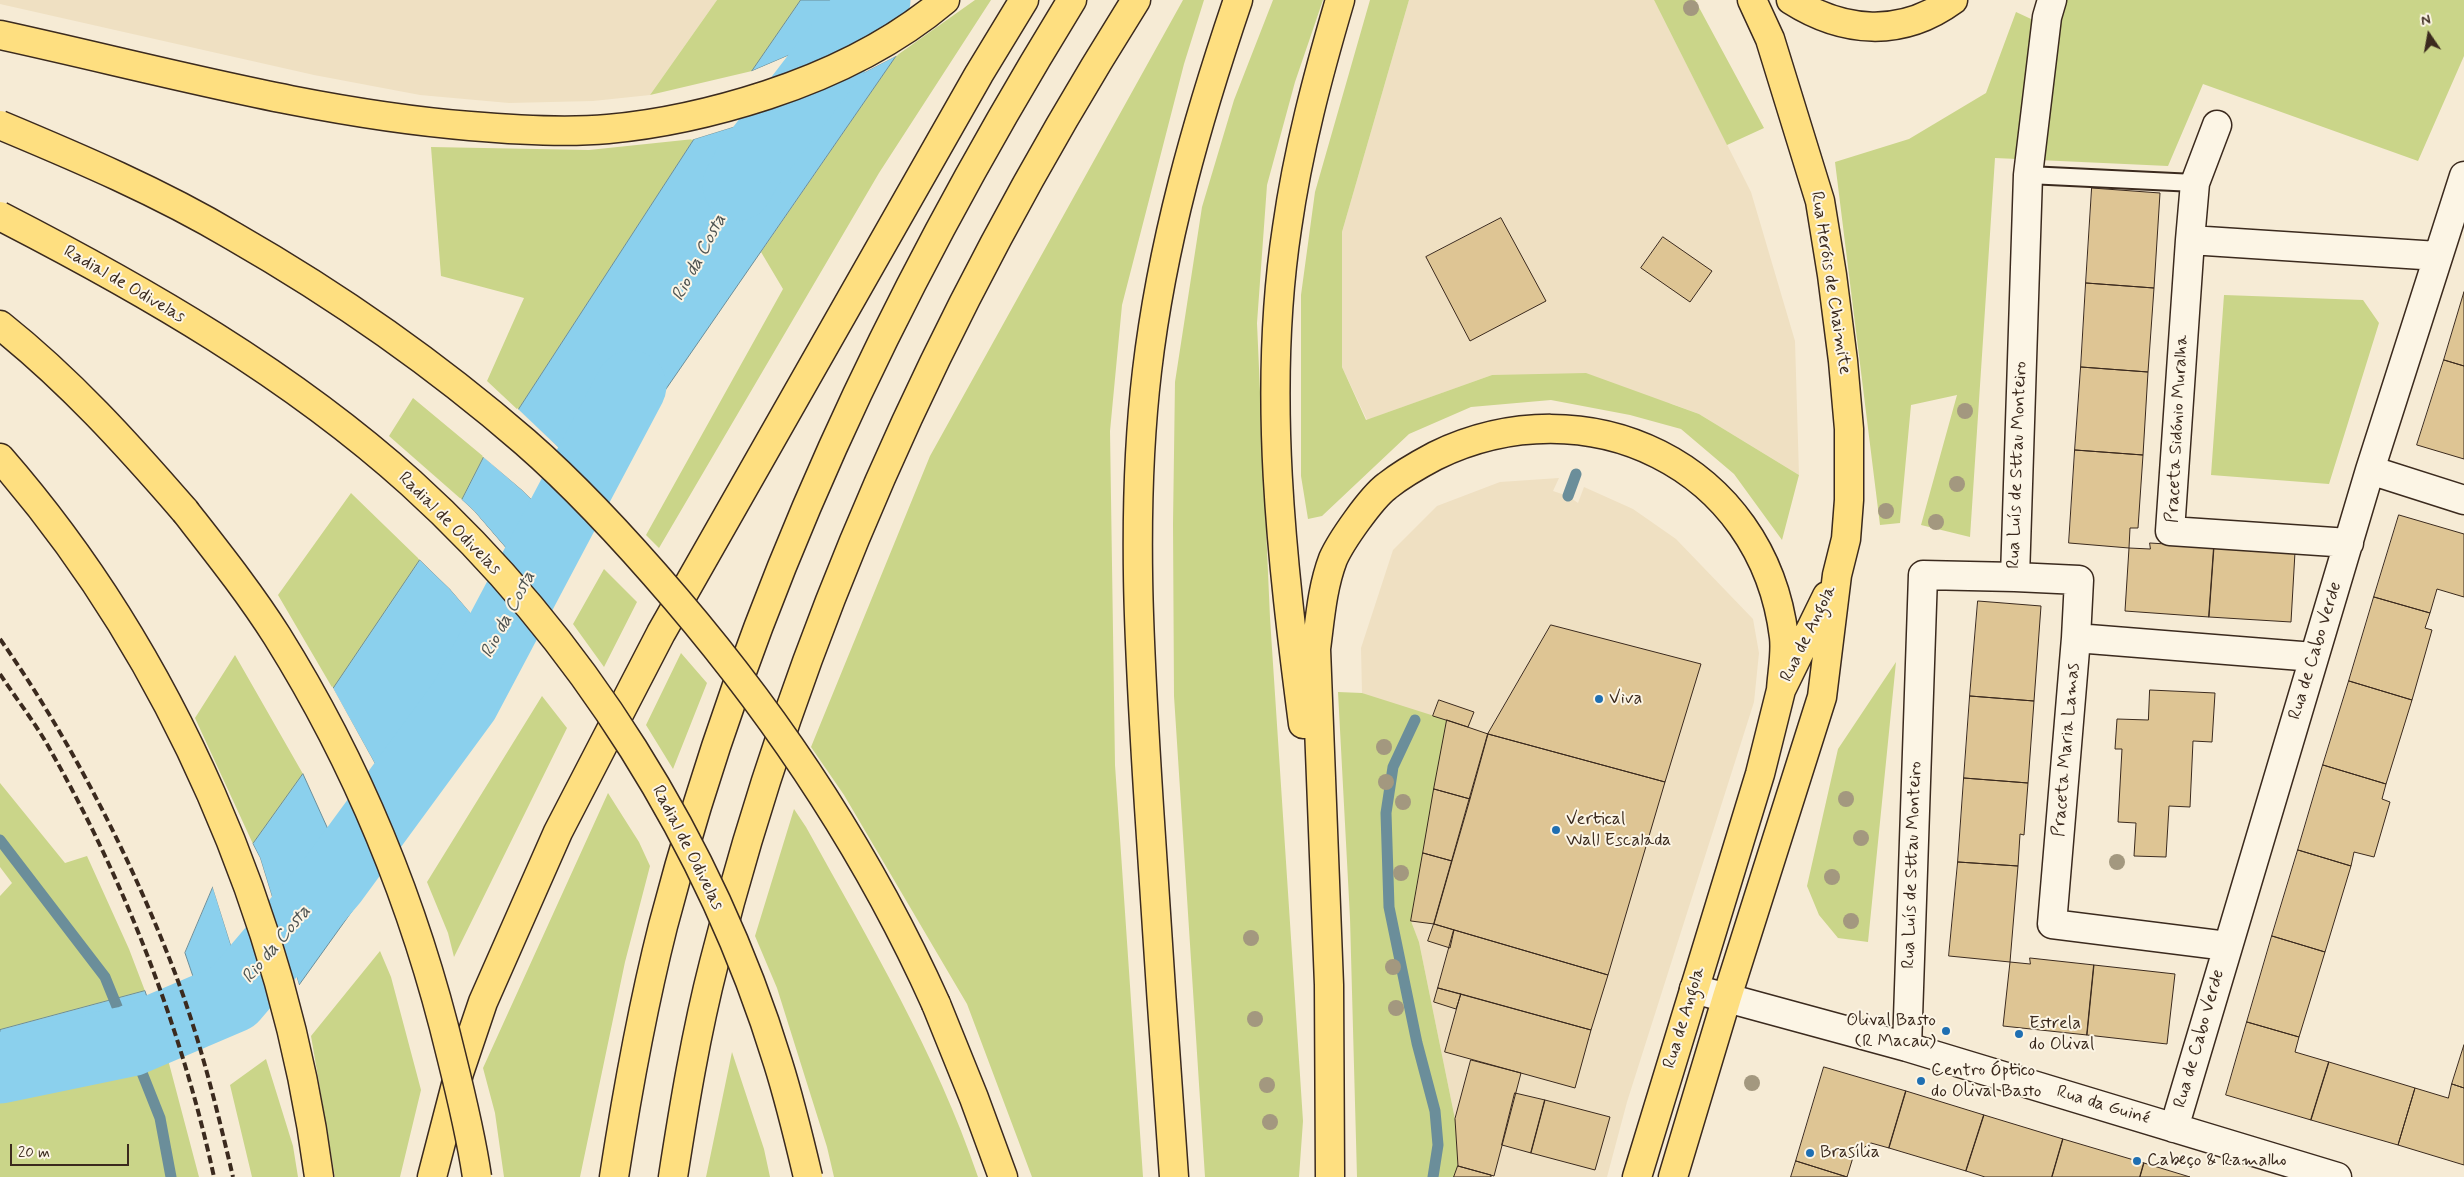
<!DOCTYPE html>
<html>
<head>
<meta charset="utf-8">
<style>
  body { margin:0 }
  #map { position:relative; width:2464px; height:1177px; overflow:hidden; background:#f6ebd5; font-family:Mynerve,sans-serif }
  canvas { display:block }
  .north { position:absolute; left:2404px; top:10px; width:50px; height:50px; -webkit-text-stroke:4px #fcf5e5; paint-order:stroke; rotate:348deg; font-size:14px; font-weight:700; line-height:20px; text-align:center; color:#3b2a1e }
  .north::after { content:''; display:block; margin:auto; width:18px; height:22px; background:#3b2a1e; clip-path:polygon(50% 0,100% 100%,50% 72%,0 100%) }
  .scale { position:absolute; left:10px; top:1144px; width:119px; height:22px; box-sizing:border-box; border:2px solid #3b2a1e; border-top:0; padding-left:6px; font-size:15px; line-height:18px; white-space:nowrap; color:#3b2a1e; -webkit-text-stroke:4px #fcf5e5; paint-order:stroke }
</style>
</head>
<body>
<div id="map">
<canvas width="2464" height="1177"></canvas>
<div class="north">N</div>
<div class="scale">20 m</div>
</div>
<script>
const g = document.querySelector('canvas').getContext('2d');
g.lineJoin = 'round';
function fillPath(path, color) {
  g.fillStyle = color;
  g.fill(path, 'evenodd');
}
function strokePath(path, color, width, dash) {
  g.strokeStyle = color;
  g.lineWidth = width;
  g.lineCap = dash ? 'butt' : 'round';
  g.setLineDash(dash || []);
  g.stroke(path);
}
function label(font, color, halo, rows, align = 'center') {
  g.font = font + ' Mynerve,sans-serif';
  g.lineWidth = 4;
  g.setLineDash([]);
  g.textBaseline = 'middle';
  g.strokeStyle = halo;
  g.fillStyle = color;
  for (const [text, x, y, turn = 0] of rows) {
    g.save();
    g.translate(x, y);
    g.rotate((+turn || 0) * Math.PI / 180);
    g.textAlign = isNaN(turn) ? turn : align;
    if (halo) g.strokeText(text, 0, 0);
    g.fillText(text, 0, 0);
    g.restore();
  }
}
fillPath(new Path2D(`
  M0 0H717L650 95 593 101 509 103 420 95 314 75 0 4Z
  M1409 0H1654L1751 192 1795 341 1799 475 1699 414 1672 404 1492 375 1367 420 1342 367V232Z
  M1559 478 1553 491 1568 496 1578 503 1584 487 1633 509 1676 539 1753 619 1759 653 1754 702 1627 1102 1607 1177H1454L1455 1119 1419 942 1411 921 1423 853 1368 696 1362 693 1361 648 1393 550 1437 506 1500 482Z`), '#efe0c2');
fillPath(new Path2D(`
  M717 0H801L752 71 650 95Z
  M975 0H991L879 173 659 548 646 535 783 289 761 252 896 56Z
  M1183 0H1204L1184 64 1122 305 1110 431 1115 765 1143 1177H1032L967 1004 844 795 811 747 930 456Z
  M1273 0H1323L1295 82 1267 185 1257 323 1270 618 1303 1121 1299 1177H1205L1174 696 1173 524 1175 382 1202 207 1234 100Z
  M1370 0H1409L1342 232V367L1366 420 1492 375 1586 373 1699 414 1799 475 1782 540 1734 474 1681 429 1630 415 1551 400 1471 407 1409 434 1322 516 1308 519 1301 476V295L1315 192Z
  M1654 0H1695L1764 128 1727 145Z
  M2066 0H2464V56L2418 161 2203 84 2168 166 1995 158 1970 537 1921 525 1957 395 1911 405 1900 523 1880 525 1835 162 1909 139 1986 93 2016 12 2057 31Z
  M694 139 518 410 487 381 524 298 441 276 431 147 589 150Z
  M2224 295 2363 300 2379 323 2329 484 2211 475Z
  M413 398 484 457 462 500 389 436Z
  M351 493 420 560 333 689 278 595Z
  M604 569 637 602 604 667 573 624Z
  M681 653 707 683 673 769 646 725Z
  M235 655 303 774 253 844 195 718Z
  M1896 662 1868 942 1838 938 1819 915 1807 886 1838 749Z
  M1338 692 1362 693 1447 720 1411 921 1419 942 1455 1119 1458 1166 1454 1177H1357L1350 918Z
  M542 696 567 728 454 957 448 933 427 882Z
  M0 783 65 863 87 856 129 949 145 991 0 1030V896L12 883 0 867Z
  M608 793 639 842 650 866 625 962 580 1177H504L495 1113 483 1068Z
  M794 809 806 827C869 941 936 1053 978 1177H834L827 1147 777 988 755 936Z
  M380 951 391 977 421 1090 400 1177H335L311 1036Z
  M166 1052 199 1177H0V1097Z
  M732 1052 764 1149 770 1177H706Z
  M266 1059 293 1146 298 1177H252L230 1085Z`), '#cad589');
const water = new Path2D(`
  M801 0H904L881 16 752 71Z
  M896 56 599 486 518 410 694 139 765 117 834 88Z
  M484 457 521 489 577 543 545 593 474 511 462 500Z
  M420 560 450 589 508 656 404 826 390 791 333 689Z
  M303 774 360 900 299 985 260 858 253 844Z
  M213 887 252 1013 213 1035 185 953Z
  M145 991 166 1052 0 1097V1030Z`);
fillPath(water, '#8bd0ed');
strokePath(water, '#6b8e9a', 1);
fillPath(new Path2D(`
  M904 0H906V2L882 18 753 73 750 72 881 16Z
  M895 54 898 55 834 88 765 117 691 140 693 137 765 115 833 86Z
  M517 408 599 486 601 488H597L517 412Z
  M485 455 523 487 579 542V545L521 489 482 456Z
  M460 498 474 511 546 595 543 594 472 513 460 502Z
  M418 558H422L452 588 509 655V658L450 589Z
  M332 686 390 791 405 829 402 827 388 792 331 690Z
  M251 841 260 858 300 988 297 986 258 859 250 844Z
  M212 885 215 887 254 1012 253 1015Z`), '#f6ebd5');
strokePath(new Path2D(`
  M1568 496 1576 474
  M1415 720 1393 767 1386 813 1389 907 1417 1043 1435 1111 1438 1145 1433 1177
  M0 840 105 977 120 1014
  M131 1045 160 1118 171 1177`), '#6b8e9a', 11);
strokePath(new Path2D(`
  M738 185 748 166 875 0
  M0 1068 130 1041 233 997 332 881 464 701 631 386`), '#8bd0ed', 71);
const building = new Path2D(`
  M2092 188 2160 193 2154 288 2086 283Z
  M1501 218 1546 301 1470 341 1426 257Z
  M1663 237 1712 271 1690 302 1641 268Z
  M2086 283 2154 288 2148 372 2081 367Z
  M2464 292V366L2444 360Z
  M2444 360 2464 366V459L2417 445Z
  M2081 367 2148 372 2143 455 2075 450Z
  M2075 450 2143 455 2138 528H2130L2129 548 2069 543Z
  M2399 515 2464 534V597L2437 589 2430 613 2374 597Z
  M2150 543 2214 547 2209 617 2125 611 2129 548 2150 549Z
  M2214 547 2295 552 2291 622 2209 617Z
  M2374 597 2430 613 2425 628 2432 630 2412 700 2349 681Z
  M1978 601 2041 606 2034 701 1970 696Z
  M1551 625 1701 664 1665 782 1488 734Z
  M2349 681 2412 700 2386 784 2323 765Z
  M2150 690 2215 693 2212 742 2193 741 2190 807 2169 806 2166 857 2134 856 2136 823 2118 822 2122 749H2115L2117 719 2148 720Z
  M1970 696 2034 701 2028 783 1964 778Z
  M1439 700 1474 712 1468 727 1433 716Z
  M1447 720 1488 734 1470 799 1434 789Z
  M1488 734 1665 782 1608 975 1434 924Z
  M2323 765 2386 784 2382 799 2390 802 2374 857 2354 852 2351 866 2298 850Z
  M1964 778 2028 783 2024 835 2020 834 2018 866 1958 862Z
  M1434 789 1470 799 1452 861 1423 853Z
  M2298 850 2351 866 2325 952 2272 936Z
  M1423 853 1452 861 1434 924 1411 921Z
  M1958 862 2018 866 2010 962 1949 956Z
  M1434 924 1454 930 1450 948 1428 941Z
  M1454 930 1608 975 1591 1030 1438 988Z
  M2272 936 2325 952 2299 1037 2247 1022Z
  M2030 958 2094 965 2087 1035 2003 1026 2010 962 2030 964Z
  M2094 965 2175 974 2167 1044 2087 1035Z
  M1438 988 1461 994 1456 1009 1434 1002Z
  M1461 994 1591 1030 1575 1088 1445 1052Z
  M2247 1022 2299 1037 2295 1052 2329 1062 2311 1120 2226 1095Z
  M2464 1045V1088L2452 1084Z
  M1471 1060 1521 1073 1494 1176 1458 1166 1455 1119Z
  M2329 1062 2415 1088 2398 1145 2311 1120Z
  M1824 1067 1906 1091 1889 1148 1871 1143 1854 1154 1847 1177 1796 1161Z
  M2452 1084 2464 1088V1165L2398 1145 2415 1088 2448 1098Z
  M1906 1091 1984 1115 1966 1171 1889 1148Z
  M1515 1093 1545 1100 1531 1153 1502 1145Z
  M1545 1100 1610 1117 1595 1170 1531 1153Z
  M1984 1115 2063 1139 2052 1177H1985L1966 1171Z
  M2063 1139 2144 1163 2140 1177H2052Z
  M1796 1161 1847 1177H1791Z
  M2144 1163 2190 1177H2140Z
  M1458 1166 1491 1175V1177H1454Z`);
fillPath(building, '#dec594');
strokePath(building, '#3b2a1e', 1);
const service = new Path2D(`
  M2028 175 2195 183`);
const minor = new Path2D(`
  M2190 240 2195 183 2217 125
  M2370 470 2464 500
  M2349 543 2170 531 2190 240 2438 256
  M2015 577 2079 580 2076 638
  M2227 946 2052 924 2076 638 2314 657
  M1694 989 1907 1047 2337 1177
  M1907 1047 1923 575 2015 577 2028 175 2047 17 2052 0
  M2174 1128 2370 470 2464 176`);
const primary = new Path2D(`
  M1791 0C1843 33 1901 38 1953 0
  M1303 724C1282 561 1262 392 1287 228 1298 150 1318 75 1340 0
  M1330 1177 1329 985 1316 649C1320 619 1322 588 1333 559 1341 541 1371 498 1387 486 1402 474 1418 465 1435 456 1587 382 1763 465 1784 637 1786 654 1782 673 1781 690
  M1637 1177 1760 774 1781 690 1827 596
  M1673 1177 1727 997 1822 697 1837 575 1846 539 1849 500V429L1843 361 1832 275 1820 201 1770 39 1752 0`);
const trunk = new Path2D(`
  M0 35C156 69 311 113 470 126 516 130 563 133 608 129 663 124 715 112 767 95 831 74 894 43 945 0
  M0 325C69 380 127 444 185 511
  M0 458C172 655 285 918 319 1177
  M936 1004 974 1098 1003 1177
  M432 1177 459 1073 483 1002 558 832 661 633 979 74 1024 0
  M614 1177C627 1093 642 1009 663 926 750 592 892 293 1072 0
  M673 1177C684 1106 696 1033 714 963 800 621 948 298 1136 0
  M1174 1177C1165 1054 1157 930 1149 807 1140 662 1130 515 1147 371 1162 243 1197 121 1238 0`);
strokePath(service, '#3b2a1e', 20);
strokePath(minor, '#3b2a1e', 31);
strokePath(primary, '#3b2a1e', 31);
strokePath(trunk, '#3b2a1e', 31);
strokePath(service, '#fcf5e5', 16);
strokePath(minor, '#fcf5e5', 28);
strokePath(primary, '#fedf80', 28);
strokePath(trunk, '#fedf80', 28);
strokePath(new Path2D(`
  M0 639C70 738 132 860 175 973 200 1039 217 1109 233 1177
  M0 674C17 700 37 725 52 753 126 884 182 1030 214 1177`), '#3b2a1e', 4, [8, 4]);
const trunkBridge = new Path2D(`
  M0 125C79 158 159 192 233 236 336 295 435 364 525 442 580 490 629 544 676 599 781 722 870 857 936 1004
  M0 216C144 290 290 374 411 483 581 637 711 844 778 1063 790 1101 799 1139 808 1177
  M185 511C217 552 249 592 277 636 359 767 415 905 451 1055 461 1095 471 1136 477 1177`);
strokePath(trunkBridge, '#3b2a1e', 31, []);
strokePath(trunkBridge, '#fedf80', 28);
g.fillStyle = '#a3987f';
for (const [x, y] of [
  [1691,8],
  [1965,411],
  [1957,484],
  [1886,511],
  [1936,522],
  [1384,747],
  [1386,782],
  [1846,799],
  [1403,802],
  [1861,838],
  [2117,862],
  [1401,873],
  [1832,877],
  [1851,921],
  [1251,938],
  [1393,967],
  [1396,1008],
  [1255,1019],
  [1752,1083],
  [1267,1085],
  [1270,1122]
]) {
  g.beginPath();
  g.arc(x, y, 8, 0, 2 * Math.PI);
  g.fill();
}
for (const [x, y, r, color] of [
  [1599,699,5,"#1f6fb2"],
  [1556,830,5,"#1f6fb2"],
  [1946,1031,5,"#1f6fb2"],
  [2019,1034,5,"#1f6fb2"],
  [1921,1081,5,"#1f6fb2"],
  [1810,1153,5,"#1f6fb2"],
  [2137,1161,5,"#1f6fb2"]
]) {
  const dot = new Path2D();
  dot.arc(x, y, r, 0, 2 * Math.PI);
  g.fillStyle = color;
  g.fill(dot);
  strokePath(dot, '#fcf5e5', 2);
}
label('18px', '#3b2a1e', '#fcf5e5', [
  ["Rua Heróis de Chaimite",1830,283,81],
  ["Radial de Odivelas",124,285,30],
  ["Praceta Sidónio Muralha",2178,429,-87],
  ["Rua Luís de Sttau Monteiro",2018,465,-88],
  ["Radial de Odivelas",449,524,45],
  ["Rua de Angola",1809,634,-64],
  ["Rua de Cabo Verde",2316,651,-73],
  ["Praceta Maria Lamas",2067,750,-85],
  ["Radial de Odivelas",687,848,63],
  ["Rua Luís de Sttau Monteiro",1913,865,-88],
  ["Rua de Angola",1685,1018,-73],
  ["Rua de Cabo Verde",2200,1039,-74],
  ["Rua da Guiné",2103,1106,17]
]);
label('18px', '#3b2a1e', '#fcf5e5', [
  ["Viva",1609,699],
  ["Vertical",1566,820],
  ["Wall Escalada",1566,841],
  ["Olival Basto",1936,1021,"right"],
  ["(R Macau)",1936,1042,"right"],
  ["Estrela",2029,1024],
  ["do Olival",2029,1045],
  ["Centro Óptico",1931,1071],
  ["do Olival Basto",1931,1092],
  ["Brasília",1820,1153],
  ["Cabeço & Ramalho",2147,1161]
], 'left');
label('italic 19px', '#4f5452', '#fcf5e5', [
  ["Rio da Costa",700,258,-62],
  ["Rio da Costa",509,615,-62],
  ["Rio da Costa",277,945,-50]
]);
</script>
</body>
</html>
